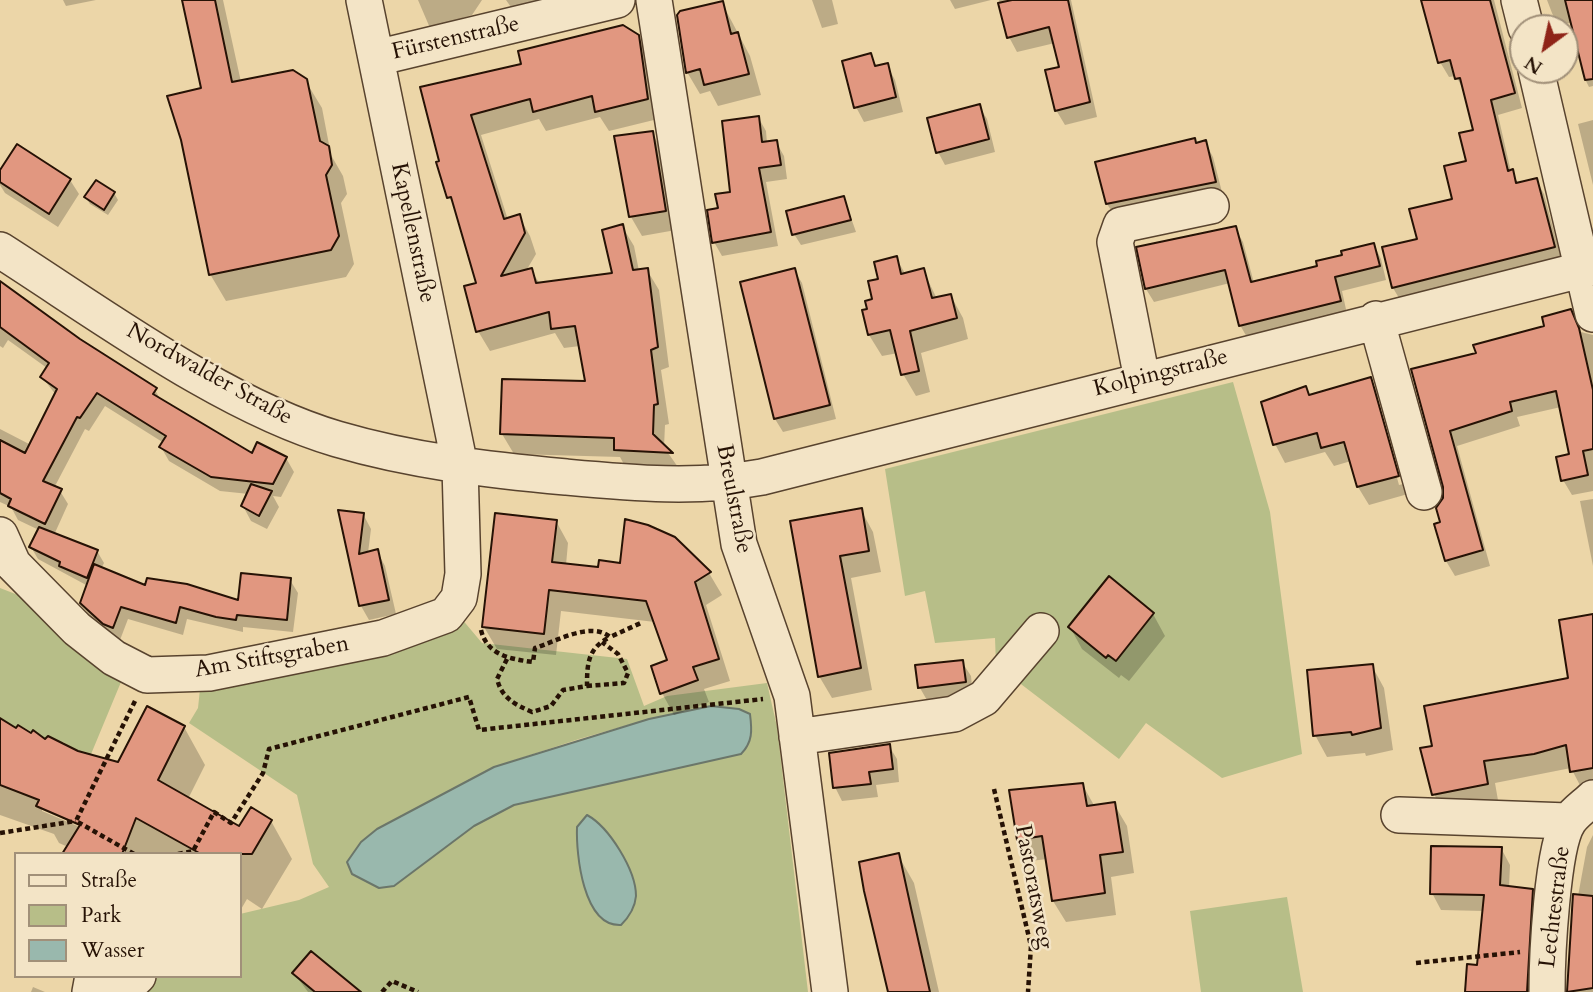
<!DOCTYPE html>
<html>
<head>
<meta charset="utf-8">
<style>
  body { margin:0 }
  #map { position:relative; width:1593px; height:992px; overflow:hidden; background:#ecd6a8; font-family:Cardo,serif }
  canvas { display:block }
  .legend { position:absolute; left:14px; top:852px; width:228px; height:126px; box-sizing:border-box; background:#f3e4c6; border:2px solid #a19079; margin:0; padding:9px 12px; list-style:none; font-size:21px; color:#261205 }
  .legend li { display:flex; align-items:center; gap:14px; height:35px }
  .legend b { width:35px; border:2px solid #a19079 }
  .north { position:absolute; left:1509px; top:14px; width:70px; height:70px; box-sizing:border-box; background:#f3e4c6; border:2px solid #a19079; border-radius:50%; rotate:213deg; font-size:19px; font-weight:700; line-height:28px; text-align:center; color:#261205 }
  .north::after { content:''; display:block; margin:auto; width:24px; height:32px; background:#8f2418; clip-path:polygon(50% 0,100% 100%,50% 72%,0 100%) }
</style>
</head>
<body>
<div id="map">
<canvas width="1593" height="992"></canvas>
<ul class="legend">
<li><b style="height:9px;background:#f3e4c6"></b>Straße</li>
<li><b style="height:19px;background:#b7be88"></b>Park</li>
<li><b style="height:19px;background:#99b8ad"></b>Wasser</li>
</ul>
<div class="north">N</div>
</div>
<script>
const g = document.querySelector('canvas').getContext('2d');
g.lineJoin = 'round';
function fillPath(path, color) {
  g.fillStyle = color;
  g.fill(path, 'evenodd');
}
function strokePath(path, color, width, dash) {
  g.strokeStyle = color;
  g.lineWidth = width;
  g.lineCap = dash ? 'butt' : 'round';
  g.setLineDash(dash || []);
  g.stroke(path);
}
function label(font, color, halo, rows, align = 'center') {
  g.font = font + ' Cardo,serif';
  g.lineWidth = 5;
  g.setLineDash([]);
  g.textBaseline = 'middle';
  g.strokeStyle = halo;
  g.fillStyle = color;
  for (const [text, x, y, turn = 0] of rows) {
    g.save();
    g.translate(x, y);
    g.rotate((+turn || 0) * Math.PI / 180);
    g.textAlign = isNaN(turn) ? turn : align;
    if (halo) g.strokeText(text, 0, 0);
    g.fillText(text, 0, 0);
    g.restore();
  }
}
fillPath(new Path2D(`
  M1233 382 1270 512 1302 754 1222 778 1146 723 1119 759 996 665 995 638 935 643 925 591 905 596 885 469Z
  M0 588 18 595 121 682 89 759 63 742 60 745 48 736 45 739 19 725 16 728 4 720 0 723Z
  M461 618 482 643 627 659 644 706 667 696 767 683 777 727 808 992H345L351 984 311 951 292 973 315 992H143L159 976H240V914L299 900 329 887 313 864 297 795 189 723 198 708 200 689ZM750 714 752 733 748 747 514 805 474 825 394 886 379 888 352 874 361 843 377 829 494 767 579 739 649 719Z
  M1287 897 1303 992H1201L1190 911Z`), '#b7be88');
const water = new Path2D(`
  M711 706 739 709 750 714C752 730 753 742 741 754L514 805 474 826 394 886 379 888 352 874 347 862 361 842 377 829 494 767 649 719Z
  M587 815C609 827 636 870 636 896 635 908 629 917 621 925 583 927 576 854 577 827Z`);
fillPath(water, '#99b8ad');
strokePath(water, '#6b766a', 2);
fillPath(new Path2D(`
  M63 0H96L66 6Z
  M184 0H223L241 82 305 80 322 108 331 155 343 176 347 194 341 203 354 264 346 277 226 301 210 274 203 90Z
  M418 0H482L472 15 430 28Z
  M506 0H552L513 10Z
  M812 0H832L838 24 822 28Z
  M950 0H991L955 9Z
  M999 0H1071L1097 117 1065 125 1056 110 1061 68 1055 43 1017 52 1009 37Z
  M1423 0H1494L1522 108 1498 115 1511 172 1519 184 1536 180 1544 194 1562 262 1402 303 1393 288 1384 248 1419 240 1454 200 1475 131 1465 93 1456 76 1449 77 1440 62Z
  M1547 0H1593V86L1589 87 1582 73 1573 22 1557 26Z
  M722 3 750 56 761 95 718 106 710 91 700 94 687 72Z
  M638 36 650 57 658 119 609 131 600 117 546 131 539 119 481 135 508 220 519 216 530 236 536 254 526 271 531 270 540 284 614 274 622 226 634 246 639 271 647 270 659 290 669 367 661 370 669 424 665 425 664 447 682 473 627 470 620 457 514 454 502 434 587 383 580 346 564 348 555 333 490 351 478 331V284L457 210 449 197 422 88Z
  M870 55 877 68 887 65 895 80 903 112 864 122 856 107Z
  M979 106 987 119 995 152 945 165 938 152Z
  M758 117 766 131 767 143 776 142 784 156 787 179 766 182 778 246 722 256 714 242 720 209 732 193Z
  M1593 120V185L1578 124Z
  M652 133 663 152 676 230 642 236 631 217Z
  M1205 142 1213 157 1223 196 1116 218 1107 204 1196 144Z
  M0 173 70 180 79 194 58 227 5 193 0 185Z
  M114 193 118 200 108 215 90 204 86 198Z
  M844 198 856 232 801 245 794 234Z
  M1235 228 1243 242 1254 283 1319 267 1374 245 1381 259 1386 280 1342 291 1347 314 1248 339 1240 325 1230 283 1154 302 1146 289Z
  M896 258 906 275 923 270 937 299 951 296 963 318 968 339 921 353 930 392 916 396 903 374 898 353 882 356 869 335 864 311 869 310 880 281Z
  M794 270 802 283 836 419 783 432 775 419Z
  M0 283 79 340 155 390 162 402 252 456 286 458 294 472 281 497 273 496 279 507 267 529 251 521 243 506 249 494 220 491 169 461 161 447 164 443 105 406 89 431 85 429 54 488 60 491 68 504 54 535 97 551 104 563 101 569 146 587 239 602 290 580 298 593 293 632 243 627V632L187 619 183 635 128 619 120 640 89 616 82 603 88 586 38 559 31 547 39 530 18 520 11 507 0 502V429L31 445 56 395 42 377 47 368 8 340 3 348 0 346Z
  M1570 311 1581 332 1593 335V491L1572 495 1563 480 1571 456 1561 407 1517 417 1520 426 1457 446 1490 566 1455 576 1446 561 1436 525 1442 523 1445 486 1413 370 1478 354 1546 328Z
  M1370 379 1381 398 1408 494 1369 505 1358 487 1351 461 1334 466 1325 452 1285 463 1275 444 1305 388 1310 397ZM1375 397H1379L1403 484 1399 485Z
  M1593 499V566L1580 501Z
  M861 510 873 532 881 572 851 578 872 690 832 698 819 676 792 522Z
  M340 512 363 514 371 529 368 553 377 551 385 566 396 614 369 620 361 606Z
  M556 521 568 543 566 565 600 569 622 564 674 538 709 573 722 595 706 605 730 681 704 689 709 702 674 715 662 693 669 661 655 622 561 611 556 655 497 649 484 627Z
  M1153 614 1165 636 1129 681 1121 675 1119 678 1082 649 1070 627Z
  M1593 614V792L1584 793 1571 768 1495 783 1499 806 1446 816 1434 794V747L1570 679Z
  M962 662 971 676 973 696 928 702 920 688Z
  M1372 666 1384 688 1393 750 1366 756 1365 753 1327 757 1315 735Z
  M0 721 46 742 119 764 184 727 205 765 188 799 240 828 271 821 292 859 262 909 247 899 240 911V854H64L68 847 59 843 54 834 0 815ZM42 807 88 827 87 830 42 811Z
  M889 746 897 759 899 782 876 785 878 797 842 801 835 787Z
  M1082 784 1095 807 1114 804 1127 826 1134 873 1111 877 1116 915 1066 922 1053 901 1047 859 1031 861 1019 839Z
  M1593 835V992H1569L1578 896 1587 847Z
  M1501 848 1510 865 1509 887 1532 890 1541 907 1536 992H1464L1468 966 1478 967 1484 911 1441 910 1432 893Z
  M898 855 914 883 939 992H890Z
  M294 973 354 992H308Z
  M33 987 45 992H31Z`), '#0003');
const building = new Path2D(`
  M182 0H215L232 82 293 70 307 79 320 141 329 146 332 165 326 175 339 236 331 250 209 275 181 140 167 96 201 88Z
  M1012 0H1068L1090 102 1055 111 1045 70 1059 67 1049 27 1007 38 998 3Z
  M1421 0H1490L1515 93 1491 100 1508 171 1513 169 1516 183 1537 178 1555 247 1392 288 1382 247 1417 239 1409 209 1452 199 1444 166 1466 161 1459 133 1473 130 1460 78 1455 79 1450 60 1438 63Z
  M1565 0H1593V79L1585 80Z
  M723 1 731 34 738 32 749 74 704 85 700 69 686 73 677 15 680 11Z
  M623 25 639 35 648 99 595 112 592 96 533 112 530 99 471 115 504 219 520 214 525 233 501 276 532 268 536 283 612 273 602 230 623 224 633 270 648 268 658 347 651 350 658 404 654 405 653 434 673 453 614 450V438L500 434 502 379 585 381 575 326 551 329 549 312 476 332 464 286 476 283 451 197 447 198 436 162 439 161 420 87 521 64 518 51Z
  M871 53 875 66 888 63 896 97 854 108 842 61Z
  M980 104 989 139 936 153 927 118Z
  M759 116 762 142 777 140 781 165 759 168 771 232 712 243 707 210 718 208 715 194 730 192 722 121Z
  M653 131 666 211 629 217 614 136Z
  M1195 138 1196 143 1206 140 1216 182 1106 204 1095 162Z
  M17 144 71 179 49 214 0 182V170Z
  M96 180 115 192 104 210 84 197Z
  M844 196 851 220 792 235 786 211Z
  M1236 226 1251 282 1317 266 1316 261 1342 255 1341 251 1374 243 1380 266 1335 277 1341 301 1239 326 1225 270 1145 289 1136 247Z
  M897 256 901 274 924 268 932 298 951 294 957 318 910 331 919 371 901 375 890 330 868 335 862 310 867 309 865 301 872 299 868 281 878 279 874 262Z
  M795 268 830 405 774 419 740 282Z
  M0 281 80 339 157 388 153 394 252 453 257 442 287 457 273 484 211 477 159 447 166 436 97 393 80 418 77 417 43 481 62 489 45 524 8 506 11 499 0 493V440L25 453 57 389 40 377 49 363 0 327Z
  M1571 309 1579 328 1593 390V449L1583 451 1588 475 1561 481 1556 457 1569 454 1556 391 1510 402 1512 411 1450 431 1483 550 1445 561 1434 524 1440 522 1436 508 1443 498V487L1411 369 1476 353 1473 345 1544 326 1542 317Z
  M1371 377 1399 476 1357 487 1344 442 1321 448 1317 433 1273 445 1261 402 1306 386 1309 395Z
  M251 484 272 491 259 516 241 506Z
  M862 508 869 551 840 556 861 668 818 677 790 521Z
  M338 510 364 513 359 554 378 549 389 600 359 606Z
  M495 513 557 520 552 562 598 567 599 560 620 563 625 519 648 525 675 537 711 572 695 582 719 659 693 667 698 680 660 694 651 666 667 660 646 601 549 590 544 634 482 627Z
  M39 527 98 550 87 578 59 566 60 562 29 547Z
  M94 564 145 585 147 578 187 584 238 600 241 573 291 578 287 620 237 615 236 620 216 617 180 607 176 623 121 607 113 628 103 624 80 603Z
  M1109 576 1154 613 1116 661 1108 655 1106 658 1068 627Z
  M1593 614V768L1570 772 1566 745 1534 754 1484 761 1488 784 1432 795 1420 748 1432 746 1424 706 1568 678 1559 620Z
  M963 660 966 682 918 688 915 665Z
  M1373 664 1381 728 1352 735 1351 732 1313 736 1307 670Z
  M147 706 185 726 158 780 239 826 251 807 272 820 252 854H201L136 818 122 854H62L80 825 36 806 39 800 0 785V718L16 728 18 725 31 733 33 730 45 739 48 736 78 751 118 762Z
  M890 744 893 769 869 772 871 784 833 788 829 753Z
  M1083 783 1087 806 1115 802 1123 852 1100 855 1105 893 1052 901 1042 836 1017 840 1009 790Z
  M1431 846 1502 847 1500 885 1533 889 1527 992H1465L1467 964 1477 965 1484 895 1430 894Z
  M899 853 911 908 930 992H888L864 891 859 862Z
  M1573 894 1593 896V988L1567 992Z
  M311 951 361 992H315L292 973Z`);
fillPath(building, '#e19780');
strokePath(building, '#261205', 2);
const minor = new Path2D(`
  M654 0 739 544 792 696 830 992
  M1519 0 1526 28
  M376 58 617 0
  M1536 70 1593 314
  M0 250C99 313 224 406 337 439 412 461 489 470 566 477 632 483 697 489 762 477L1593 267
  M1376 319 1424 492
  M1142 379 1115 242 1121 225 1211 206
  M0 535 13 564 77 629 114 658 147 675 209 673 383 638 446 615 459 598 463 574 460 466 364 0
  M797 737 954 714 984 698 1041 631
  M1399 815 1568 821
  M90 992 93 976
  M121 992 138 976
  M1547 992C1547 958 1552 846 1569 821 1575 812 1586 805 1593 798`);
strokePath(minor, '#58432e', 38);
strokePath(new Path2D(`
  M481 630C487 655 510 659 533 662L535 648C557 641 591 621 610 637L643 622
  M507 659 497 679C502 698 514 704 532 712L551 706 563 690 587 686C587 663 588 648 610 637
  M587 686 624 683 628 673 618 654 602 642
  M994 789 1031 946 1028 992
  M0 833 76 821
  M134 854 76 821 135 701
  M178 854 193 851 214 812 231 823 263 773 269 749 469 697 479 730 763 699
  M1416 963 1520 952
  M382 992 392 981 418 992`), '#261205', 4.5, [5, 3.5]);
strokePath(minor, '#f3e4c6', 35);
label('23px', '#261205', '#f3e4c6', [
  ["Fürstenstraße",456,39,-13],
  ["Kapellenstraße",412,233,78],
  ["Kolpingstraße",1161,374,-14],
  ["Nordwalder Straße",209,375,29],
  ["Breulstraße",733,499,79],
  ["Am Stiftsgraben",272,658,-10],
  ["Pastoratsweg",1033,887,79],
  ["Lechtestraße",1556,907,-83]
]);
</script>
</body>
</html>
